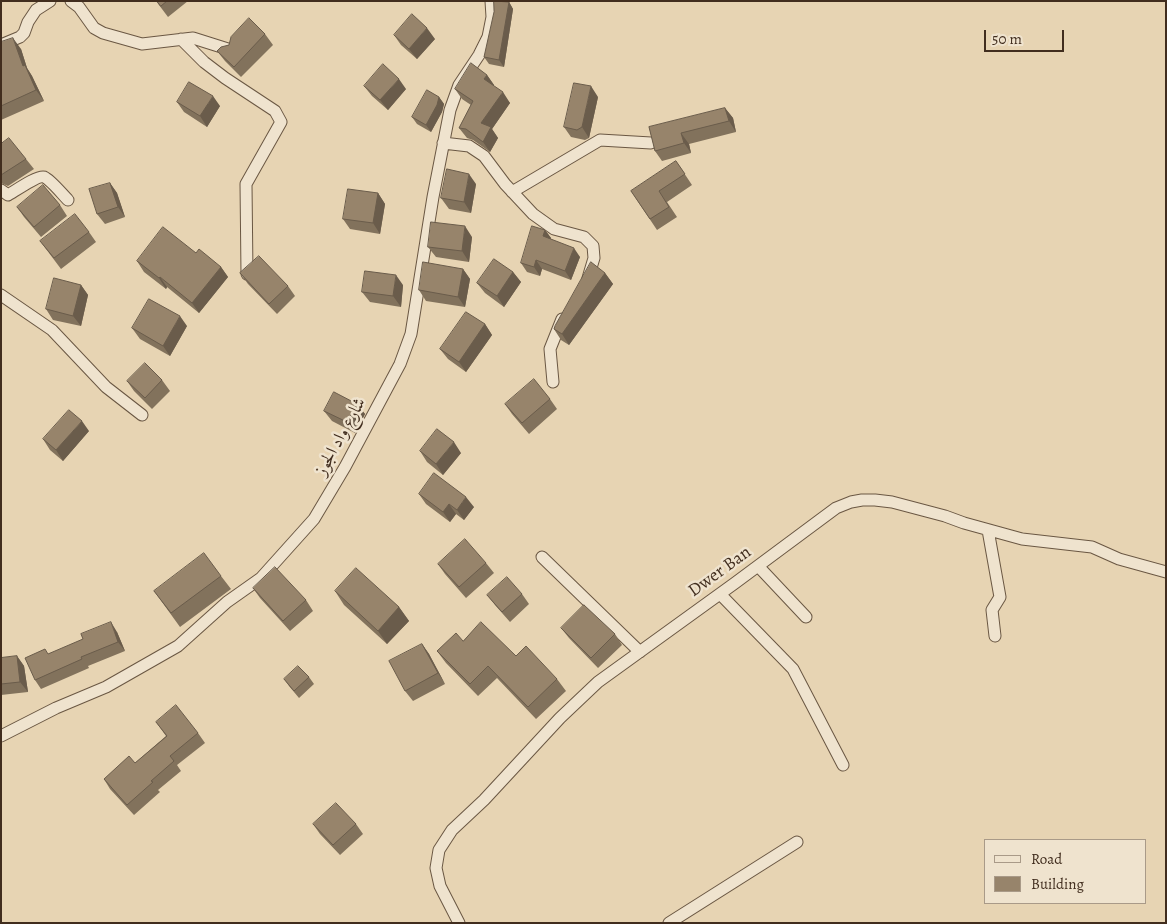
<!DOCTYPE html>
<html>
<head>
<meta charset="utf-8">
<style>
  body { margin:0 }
  #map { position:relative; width:1167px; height:924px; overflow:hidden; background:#e7d4b3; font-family:Alegreya,serif }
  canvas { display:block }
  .frame { position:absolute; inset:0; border:2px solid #412d1e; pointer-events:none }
  .legend { position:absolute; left:984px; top:839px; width:162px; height:65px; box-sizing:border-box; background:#efe3ce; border:1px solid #a99a88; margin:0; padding:6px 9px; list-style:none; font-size:15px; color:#412d1e }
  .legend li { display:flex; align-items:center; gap:10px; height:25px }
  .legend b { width:25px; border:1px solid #a99a88 }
  .scale { position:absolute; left:984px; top:30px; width:80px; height:22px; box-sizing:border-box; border:2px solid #412d1e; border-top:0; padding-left:6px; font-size:15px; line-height:18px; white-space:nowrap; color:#412d1e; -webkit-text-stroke:4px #efe3ce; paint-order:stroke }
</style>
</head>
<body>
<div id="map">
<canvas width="1167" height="924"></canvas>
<div class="frame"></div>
<ul class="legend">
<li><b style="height:6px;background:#efe3ce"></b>Road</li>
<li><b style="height:14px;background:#97846b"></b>Building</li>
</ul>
<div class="scale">50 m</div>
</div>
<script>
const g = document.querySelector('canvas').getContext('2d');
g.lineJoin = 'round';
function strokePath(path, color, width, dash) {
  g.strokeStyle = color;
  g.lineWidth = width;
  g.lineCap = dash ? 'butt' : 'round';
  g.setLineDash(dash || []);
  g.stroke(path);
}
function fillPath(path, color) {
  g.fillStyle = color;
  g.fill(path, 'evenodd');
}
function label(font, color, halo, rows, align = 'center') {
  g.font = font + ' Alegreya,Amiri,serif';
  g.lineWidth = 5;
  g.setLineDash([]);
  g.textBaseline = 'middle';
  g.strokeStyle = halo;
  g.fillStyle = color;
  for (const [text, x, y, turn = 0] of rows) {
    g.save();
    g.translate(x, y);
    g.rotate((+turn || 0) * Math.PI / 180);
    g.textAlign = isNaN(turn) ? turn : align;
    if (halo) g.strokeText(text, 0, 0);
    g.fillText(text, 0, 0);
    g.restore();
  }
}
const minor = new Path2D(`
  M71 1 79 7 94 28 103 33 142 44 193 38 231 50
  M181 39 204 62 225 78 275 111 281 122 246 184 247 274
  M1 45 20 37 24 33 28 22 36 10 50 1
  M443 143 469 146 484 156 505 184 533 214 554 229 584 237 593 246 594 258 588 278
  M1 190 8 195C15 191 38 175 44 177 51 180 62 194 68 200
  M512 192 600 140 651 143
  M1 295 52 330 106 387 142 415
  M553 382 550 349 562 319
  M988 530 1000 597 992 610 995 636
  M542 557 640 652
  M758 566 806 617
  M720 594 793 669 843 765
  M1 736 56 708 106 687 178 646 227 602 261 578 314 519 345 467 400 364 411 334 433 197 450 110 459 85 479 55 488 37 492 17 491 1
  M459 923 440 886 436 868 439 850 452 830 484 800 560 718 598 682 735 583 836 508 851 502 862 500H875L892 502 945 516 964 523 1022 539 1092 547 1119 559 1166 572
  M669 923 797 842`);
strokePath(minor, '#6a5743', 13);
strokePath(minor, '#efe3ce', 11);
fillPath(new Path2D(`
  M156 1H188L168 17Z
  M509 2 513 9 504 67 489 64 484 57Z
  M265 34 273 45 241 77 225 61 217 51 229 45Z
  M394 35 435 39 417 59 401 45Z
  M1 42 21 49 27 68 32 76 44 101 1 120Z
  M487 75 494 85 493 86 510 103 492 129 498 138 490 152 473 140 467 138 459 128 471 105 462 99 455 89Z
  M364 86 406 89 388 110 372 96Z
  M439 97 444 104 442 112 431 132 417 124 412 117Z
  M598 97 589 138 585 140 571 137 564 127Z
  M177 102 220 106 207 127 184 112Z
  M725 108 733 118 736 132 689 144 691 153 662 161 655 151 649 127Z
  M1 144 26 159 34 169 8 186 1 183Z
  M676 161 692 185 667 202 677 217 657 230 631 191Z
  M110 183 117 193 125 217 105 224 97 214Z
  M476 184 471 213 449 209 441 198Z
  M378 193 385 204 380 234 350 229 343 219Z
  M60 205 67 216 41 237 24 217 17 207Z
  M545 230 551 238V239L580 257 571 280 542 269 540 276 527 272 521 263Z
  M89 232 96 242 61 269 40 241Z
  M472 237 469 262 436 257 428 247Z
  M196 253 221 267 228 277 199 313 167 287 166 289 144 272 137 261Z
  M463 269 470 279 465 307 426 301 419 290Z
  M513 272 521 282 504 307 485 293 477 283Z
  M240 273 288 286 295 296 277 314 248 284Z
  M605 273 613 284 569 345 561 340 554 329Z
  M81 285 88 295 81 326 53 320 46 309Z
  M403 285 401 307 370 302 362 292Z
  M485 324 492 335 466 372 448 359 440 349Z
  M187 326 170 356 140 339 132 328Z
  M162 380 170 391 152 409 134 391 127 381Z
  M550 399 557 409 529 434 512 414 505 404Z
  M357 404 365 414 355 433 332 421 324 411Z
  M89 431 63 461 50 450 43 439Z
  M420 451 461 453 443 475 427 462Z
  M419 494 474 507 464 520 456 514 450 522 426 504Z
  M486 563 494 573 466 598 445 574 438 564Z
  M221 576 231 589 180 627 154 591Z
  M253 588 306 600 313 611 290 631 260 598Z
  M335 591 399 607 409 621 387 644 344 605Z
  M522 594 529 604 510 622 495 605 487 595Z
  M561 628 615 634 622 645 598 668 569 638Z
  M117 632 125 651 88 666 89 668 41 689 35 680 49 654Z
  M463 641 516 656 557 679 566 691 536 719 497 678 478 696 446 663 437 651Z
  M422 644 429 654 445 684 413 701 405 691Z
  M17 656 24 666 28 692 1 695V658Z
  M309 677 314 684 299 698 289 686 284 679Z
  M156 722 198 733 205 743 177 765 181 771 158 790 160 792 134 815 110 789 104 779 135 763 166 736Z
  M313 824H356L363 834 340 855 320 834Z`), '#82725c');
fillPath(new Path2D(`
  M509 2 513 9 504 67 499 60Z
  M427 28 435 39 417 59 409 49Z
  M13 38 21 49 27 68 32 76 44 101 36 90 23 66Z
  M487 75 494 85 491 89 484 79Z
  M399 79 406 89 388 110 380 100Z
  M591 86 598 97 589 138 582 127Z
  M503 92 510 103 492 129 498 138 490 152 483 142 481 123Z
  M213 96 220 106 207 127 200 116Z
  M439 97 444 104 442 112 431 132 426 125Z
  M725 108 733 118 736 132 729 121Z
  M681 133 689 144 691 153 684 143Z
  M469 174 476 184 471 213 464 202Z
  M110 183 117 193 125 217 118 207Z
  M378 193 385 204 380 234 373 223Z
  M465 226 472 237 469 262 462 251Z
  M545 230 551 238 549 245 543 236Z
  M574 248 580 257 571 280 565 271Z
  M536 260 542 269 540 276 534 267Z
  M221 267 228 277 199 313 192 303Z
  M463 269 470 279 465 307 458 297Z
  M513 272 521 282 504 307 497 296Z
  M605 273 613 284 569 345 562 334Z
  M396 275 403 285 401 307 393 296Z
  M160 277 167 287 166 289 159 278Z
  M81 285 88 295 81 326 73 316Z
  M180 316 187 326 170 356 163 346Z
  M485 324 492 335 466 372 459 362Z
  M357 404 365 414 355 433 347 422Z
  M82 421 89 431 63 461 56 450Z
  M454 442 461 453 443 475 436 464Z
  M466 497 474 507 464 520 457 510Z
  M449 504 456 514 450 522 443 512Z
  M399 607 409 621 387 644 378 631Z
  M111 622 117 632 125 651 118 642Z
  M422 644 429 654 445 684 438 673Z
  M17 656 24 666 28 692 20 682Z`), '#6a5c4b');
const building = new Path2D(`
  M157 1H167L161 6Z
  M494 1 509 2 499 60 484 57 494 12Z
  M412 14 427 28 409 49 394 35Z
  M249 18 265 34 234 67 217 51 221 47 229 45 231 37Z
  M13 38 23 66 25 65 36 90 1 106V42Z
  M471 63 487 75 484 79 503 92 481 123 491 127 483 142 466 129 459 128 473 101 455 89Z
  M383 64 399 79 380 100 364 86Z
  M189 82 213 96 200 116 177 102Z
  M574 83 591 86 582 127 577 130 564 127Z
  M427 90 439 97 437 105 426 125 412 117Z
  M725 108 729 121 681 133 684 143 655 151 649 127Z
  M9 138 26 159 1 175V144Z
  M676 161 685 174 659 191 669 207 650 219 631 191Z
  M447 169 469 174 464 202 441 198Z
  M110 183 118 207 97 214 89 189Z
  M43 185 60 205 34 227 17 207Z
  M348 189 378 193 373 223 343 219Z
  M75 214 89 232 54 258 40 241Z
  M431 222 465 226 462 251 428 247Z
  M532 226 545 230 543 236 574 248 565 271 536 260 534 267 521 263Z
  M163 227 196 253 199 249 221 267 192 303 160 277 159 278 137 261Z
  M259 256 288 286 269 304 240 273Z
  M494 259 513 272 497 296 477 283Z
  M423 262 463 269 458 297 419 290Z
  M591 262 605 273 562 334 554 329 555 326Z
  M365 271 396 275 393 296 362 292Z
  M54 278 81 285 73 316 46 309Z
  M149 299 180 316 163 346 132 328Z
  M466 312 485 324 459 362 440 349Z
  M145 363 162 380 145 398 127 381Z
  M534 379 550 399 522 423 505 404Z
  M334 392 357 404 347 422 324 411Z
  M69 410 82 421 56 450 43 439Z
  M437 429 454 442 436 464 420 451Z
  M434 473 466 497 457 510 449 504 443 512 419 494Z
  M465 539 486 563 459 587 438 564Z
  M204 553 221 576 171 613 154 591Z
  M275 567 306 600 283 621 253 588Z
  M356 568 399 607 378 631 335 591Z
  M507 577 522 594 502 612 487 595Z
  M584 605 615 634 591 658 561 628Z
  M111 622 118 642 81 657 82 659 35 680 25 658 45 649 48 654 83 639 81 634Z
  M481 622 516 656 526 646 557 679 528 707 488 666 470 684 437 651 456 633 463 641Z
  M422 644 438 673 405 691 389 661Z
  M17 656 20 682 1 684V658Z
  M298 666 309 677 294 691 284 679Z
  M176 705 198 733 170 756 174 761 151 781 153 782 127 805 104 779 129 756 135 763 167 736 156 722Z
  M336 803 356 824 333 845 313 824Z`);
fillPath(building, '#97846b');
strokePath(building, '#6a5c4b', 1);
label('18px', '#412d1e', '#efe3ce', [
  ["شارع واد الجوز",341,437,-61],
  ["Dwer Ban",720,572,-36]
]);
</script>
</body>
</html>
